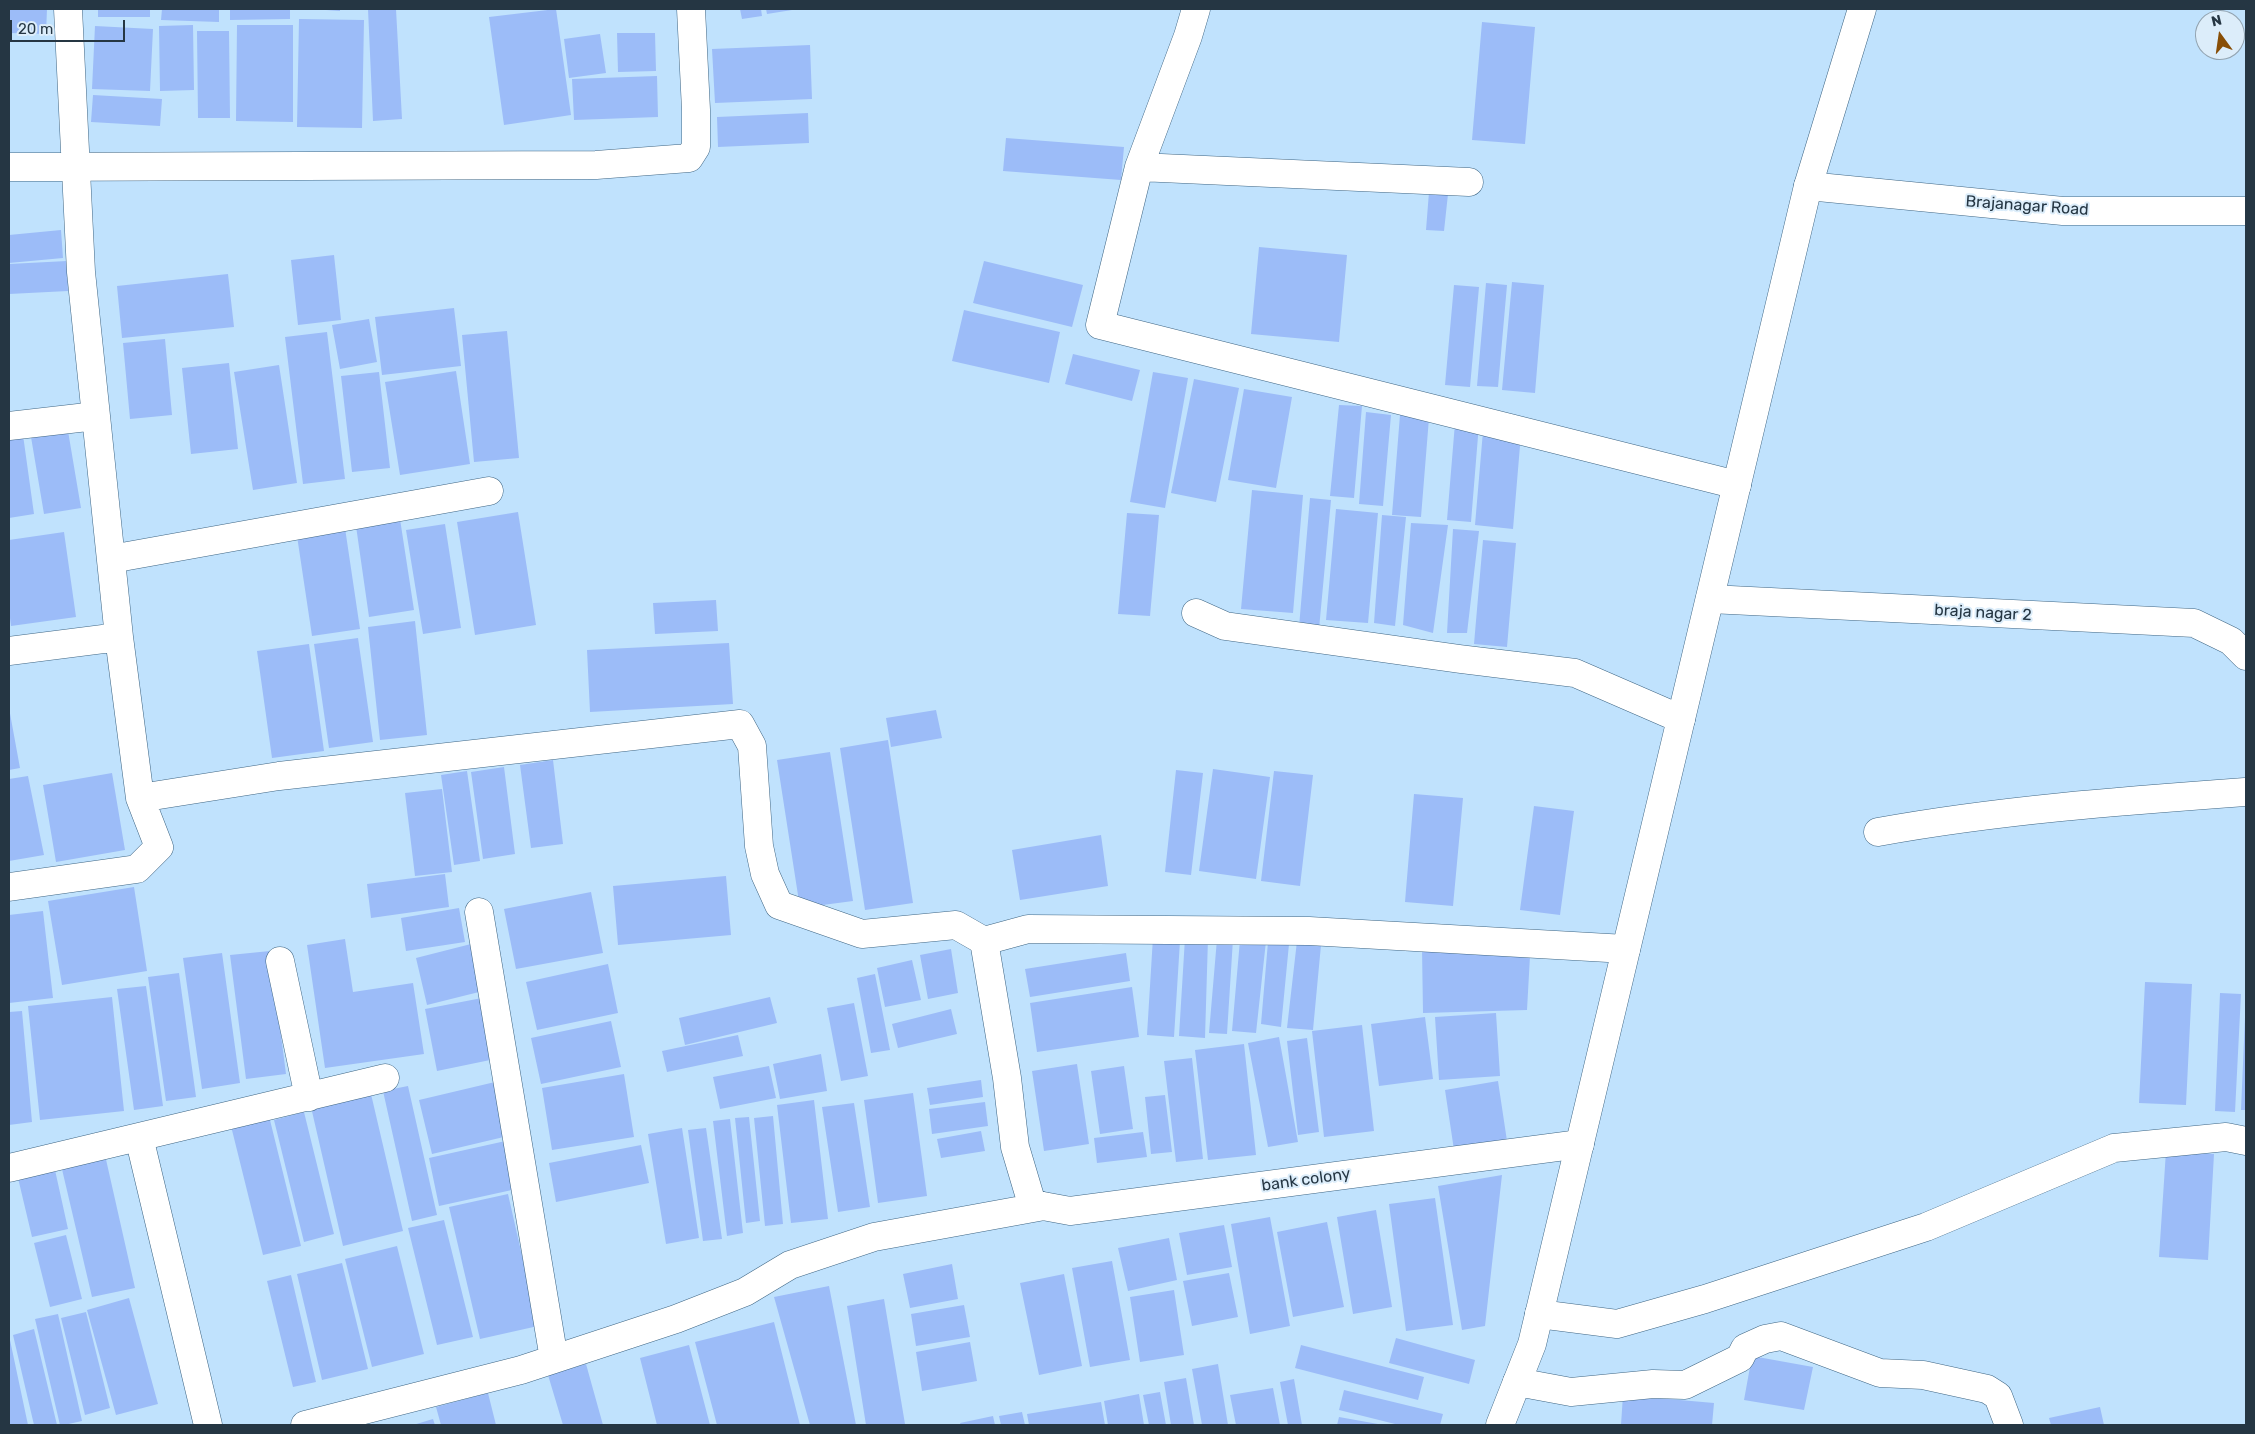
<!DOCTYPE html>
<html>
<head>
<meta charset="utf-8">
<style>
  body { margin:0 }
  #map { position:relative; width:2255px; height:1434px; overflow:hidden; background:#c0e2fd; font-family:Rubik,sans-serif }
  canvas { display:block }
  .frame { position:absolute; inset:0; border:10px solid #253643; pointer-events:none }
  .north { position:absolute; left:2195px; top:10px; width:50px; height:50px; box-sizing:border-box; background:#dcedfa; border:1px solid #93a4b1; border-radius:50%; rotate:346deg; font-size:14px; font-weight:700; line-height:20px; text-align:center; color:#253643 }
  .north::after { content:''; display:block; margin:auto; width:18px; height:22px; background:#884e06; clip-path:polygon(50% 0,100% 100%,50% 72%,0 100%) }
  .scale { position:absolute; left:10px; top:20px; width:115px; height:22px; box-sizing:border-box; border:2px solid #253643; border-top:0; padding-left:6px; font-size:15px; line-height:18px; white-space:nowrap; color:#253643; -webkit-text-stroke:4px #dcedfa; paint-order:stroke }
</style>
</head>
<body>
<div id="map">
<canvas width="2255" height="1434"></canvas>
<div class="frame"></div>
<div class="north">N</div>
<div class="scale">20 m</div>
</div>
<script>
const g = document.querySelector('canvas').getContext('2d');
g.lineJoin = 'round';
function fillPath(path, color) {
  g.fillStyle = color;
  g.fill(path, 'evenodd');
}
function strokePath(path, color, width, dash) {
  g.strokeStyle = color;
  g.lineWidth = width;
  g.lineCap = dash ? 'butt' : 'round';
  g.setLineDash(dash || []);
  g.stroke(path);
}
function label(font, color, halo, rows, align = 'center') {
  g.font = font + ' Rubik,sans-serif';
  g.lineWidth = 4;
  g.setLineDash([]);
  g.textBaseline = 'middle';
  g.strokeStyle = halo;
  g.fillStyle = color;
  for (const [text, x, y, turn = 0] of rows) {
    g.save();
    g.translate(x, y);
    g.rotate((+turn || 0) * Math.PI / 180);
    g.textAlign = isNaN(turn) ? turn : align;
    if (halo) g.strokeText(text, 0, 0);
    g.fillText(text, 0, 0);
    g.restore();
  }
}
fillPath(new Path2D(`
  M9 9H47L46 34 9 33Z
  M98 9H150V17H98Z
  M162 9H219V22L161 20Z
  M230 9H290V19L230 20Z
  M326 9H340V11L326 10Z
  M368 9H396L402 119 373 121Z
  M556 9 571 115 504 125 489 17Z
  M740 9H761L762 16 742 19Z
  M766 9H792V10L767 14Z
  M299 19 364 20 362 128 297 127Z
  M1482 22 1535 27 1525 144 1472 140Z
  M193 25 194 90 160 91 159 26Z
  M237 25H293V122L236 121Z
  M95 26 153 29 150 91 92 89Z
  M197 31H229L230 118H198Z
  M617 33H655L656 71 618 72Z
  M600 34 606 73 569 78 564 39Z
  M810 45 812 99 715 103 712 49Z
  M657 76 658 117 574 120 572 79Z
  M93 95 162 99 160 126 91 122Z
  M808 113 809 143 718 147 717 117Z
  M1006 138 1124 147 1121 180 1003 171Z
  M1429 192 1448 194 1444 231 1426 230Z
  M61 230 63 258 9 263V235Z
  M1259 247 1347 255 1339 342 1251 334Z
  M334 255 341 320 298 325 291 260Z
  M67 261 68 291 9 294V264Z
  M984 261 1083 285 1072 327 973 303Z
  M228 274 234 327 122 338 117 286Z
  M1512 282 1544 285 1535 393 1502 390Z
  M1486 283 1507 285 1498 387 1477 386Z
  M1454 285 1479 287 1470 387 1445 385Z
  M454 308 461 366 382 375 375 317Z
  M964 310 1060 332 1049 383 952 361Z
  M369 319 377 362 340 369 332 325Z
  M507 331 519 458 474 462 462 335Z
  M327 332 345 479 303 484 285 337Z
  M165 339 172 415 130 419 123 343Z
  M1073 354 1140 370 1132 401 1065 384Z
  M229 363 238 449 191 454 182 368Z
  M279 365 297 483 253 490 234 372Z
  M456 371 470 464 400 475 385 382Z
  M379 372 390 468 352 472 341 376Z
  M1153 372 1188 378 1165 508 1130 502Z
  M1194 379 1239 388 1216 502 1171 493Z
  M1244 389 1292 397 1276 488 1228 480Z
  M1339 405 1362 406 1354 498 1330 496Z
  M1366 412 1391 415 1383 506 1359 504Z
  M1400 415 1429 418 1421 517 1392 515Z
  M1455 423 1479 424 1471 522 1447 520Z
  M68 431 81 508 44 514 31 437Z
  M1483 431 1521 434 1513 529 1475 525Z
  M23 435 34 514 9 518V437Z
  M1252 490 1303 495 1293 613 1241 609Z
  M1310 498 1331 500 1319 629 1299 627Z
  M1336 509 1378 513 1368 623 1326 620Z
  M518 512 536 625 475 635 457 522Z
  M1127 513 1159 515 1150 616 1118 614Z
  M1382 515 1406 517 1395 626 1374 623Z
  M400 519 414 610 369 617 356 526Z
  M1411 523 1448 525 1433 633 1403 625Z
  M445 524 461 628 423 634 406 530Z
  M345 528 360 629 312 636 297 536Z
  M1453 529 1479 531 1467 633H1447Z
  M64 532 76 617 11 626 9 610V540Z
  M1483 540 1516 543 1507 647 1474 644Z
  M716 600 718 631 655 634 653 603Z
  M415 621 427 735 380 740 368 627Z
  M358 638 373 742 329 748 314 644Z
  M729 643 733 704 590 712 587 650Z
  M309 644 324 751 272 758 257 651Z
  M9 708 20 768 9 770Z
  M936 710 942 738 891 747 886 718Z
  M888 740 913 903 865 910 840 748Z
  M830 752 853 901 800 908 777 760Z
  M553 760 563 844 531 848 520 765Z
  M504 767 515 854 483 859 471 772Z
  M1213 769 1270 777 1256 879 1199 871Z
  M1176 770 1203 773 1191 875 1165 872Z
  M467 771 480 861 454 865 441 775Z
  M1274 771 1313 775 1300 886 1261 881Z
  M112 773 125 850 56 862 43 785Z
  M28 776 44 855 9 861V779Z
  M442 789 452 872 415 876 405 793Z
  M1414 794 1463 798 1453 906 1405 902Z
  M1534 806 1574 811 1560 915 1520 910Z
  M1101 835 1108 886 1020 900 1012 850Z
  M445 874 449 907 371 918 367 884Z
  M726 876 731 935 618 945 613 886Z
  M134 887 147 971 62 985 48 901Z
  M591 892 603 953 516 969 504 909Z
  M459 908 465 942 406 951 401 918Z
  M43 911 53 998 9 1003V915Z
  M1153 937 1180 941 1174 1037 1147 1035Z
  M1185 938H1208L1205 1038 1179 1036Z
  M345 939 353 992 413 983 424 1054 325 1068 307 945Z
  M1217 939H1233L1227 1034 1209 1033Z
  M1240 940 1266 941 1256 1033 1232 1031Z
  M1297 941 1321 945 1313 1030 1287 1028Z
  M1268 942 1289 944 1281 1027 1261 1024Z
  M471 944 483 991 427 1005 416 958Z
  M1422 948 1530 956 1527 1010 1423 1013Z
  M951 949 958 993 928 999 920 955Z
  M270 951 286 1074 246 1079 230 955Z
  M222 953 240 1083 202 1089 183 958Z
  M1126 953 1130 981 1030 997 1025 969Z
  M912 960 921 1000 885 1007 877 968Z
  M608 964 618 1013 537 1030 526 982Z
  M179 973 196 1097 166 1101 148 977Z
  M875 974 890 1050 871 1053 857 978Z
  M2145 982 2192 984 2186 1105 2139 1103Z
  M146 986 163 1106 134 1110 117 989Z
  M1132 987 1139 1037 1037 1052 1030 1003Z
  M2220 993 2241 994 2235 1112 2215 1111Z
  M112 997 124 1111 40 1120 28 1006Z
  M770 997 777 1023 685 1045 679 1018Z
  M482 998 495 1059 437 1071 425 1009Z
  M854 1003 868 1076 841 1081 827 1008Z
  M951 1009 957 1034 898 1048 892 1024Z
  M22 1011 32 1122 9 1125V1012Z
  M1496 1013 1500 1076 1439 1080 1435 1017Z
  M1425 1017 1433 1079 1379 1086 1371 1024Z
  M2245 1017H2246V1110H2241Z
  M611 1021 621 1067 541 1084 531 1038Z
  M1362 1025 1374 1131 1324 1137 1312 1031Z
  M738 1035 743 1056 667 1072 662 1051Z
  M1279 1037 1298 1142 1268 1147 1248 1043Z
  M1307 1038 1319 1132 1298 1135 1287 1041Z
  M1244 1044 1256 1155 1208 1160 1195 1050Z
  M821 1054 827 1091 780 1099 773 1064Z
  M1192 1058 1203 1159 1176 1162 1164 1061Z
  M1077 1064 1089 1144 1044 1151 1032 1071Z
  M769 1066 776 1098 720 1109 713 1077Z
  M1124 1066 1133 1129 1100 1134 1091 1071Z
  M624 1074 634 1137 552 1150 542 1088Z
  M981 1080 983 1097 930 1105 927 1088Z
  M1498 1081 1507 1141 1454 1150 1445 1090Z
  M495 1082 508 1136 432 1154 419 1100Z
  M408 1086 437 1215 412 1221 383 1091Z
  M913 1093 927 1196 878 1203 864 1100Z
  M371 1094 403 1231 343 1246 311 1107Z
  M1165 1095 1172 1152 1151 1154 1145 1097Z
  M814 1100 828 1219 791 1223 777 1105Z
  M985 1102 988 1126 932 1134 929 1109Z
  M854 1103 870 1207 838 1212 822 1107Z
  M304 1112 334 1234 304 1242 274 1120Z
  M269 1116 301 1246 263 1255 231 1126Z
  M773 1116 783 1224 765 1226 754 1118Z
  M749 1117 760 1221 746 1223 735 1118Z
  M730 1119 743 1233 727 1236 713 1121Z
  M682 1128 699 1238 666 1244 648 1134Z
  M706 1128 722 1239 703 1241 688 1130Z
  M981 1131 985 1151 941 1158 937 1139Z
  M1143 1132 1147 1157 1097 1163 1094 1138Z
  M510 1140 521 1188 439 1206 429 1158Z
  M641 1145 649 1183 556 1202 549 1163Z
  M2166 1151 2214 1154 2208 1260 2159 1257Z
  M105 1155 135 1288 92 1297 61 1165Z
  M55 1170 68 1229 32 1237 18 1178Z
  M1502 1175 1485 1326 1462 1330 1438 1186Z
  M508 1194 538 1326 480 1339 449 1207Z
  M1435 1198 1453 1325 1406 1331 1389 1204Z
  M1376 1210 1392 1307 1353 1314 1337 1217Z
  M1270 1217 1290 1326 1250 1334 1231 1224Z
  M444 1220 473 1337 437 1345 408 1228Z
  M1327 1222 1344 1307 1293 1317 1277 1232Z
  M1224 1225 1232 1267 1187 1275 1179 1233Z
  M66 1235 82 1299 50 1307 34 1243Z
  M1169 1238 1177 1280 1128 1291 1118 1248Z
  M397 1246 424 1354 372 1367 345 1259Z
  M1112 1261 1130 1360 1090 1367 1072 1268Z
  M342 1263 368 1369 322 1380 297 1274Z
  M952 1264 958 1299 910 1308 903 1274Z
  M1229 1273 1238 1317 1192 1326 1183 1281Z
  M1064 1274 1082 1366 1039 1375 1020 1283Z
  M291 1275 316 1382 293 1387 267 1281Z
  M829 1286 856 1425H810L774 1297Z
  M1174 1290 1184 1355 1140 1362 1130 1297Z
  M129 1298 158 1404 116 1415 87 1310Z
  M884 1299 905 1424 866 1425 847 1306Z
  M964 1305 970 1337 916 1346 911 1314Z
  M86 1312 110 1408 85 1415 61 1318Z
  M58 1314 82 1421 64 1425H60L35 1319Z
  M774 1322 800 1425H717L695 1342Z
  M34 1329 57 1425H34L13 1335Z
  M1396 1338 1475 1360 1469 1384 1389 1363Z
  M9 1340H10L28 1425H9Z
  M970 1342 977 1381 922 1391 916 1352Z
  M689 1345 710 1425H657L640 1358Z
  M1301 1345 1424 1377 1418 1400 1295 1368Z
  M1752 1356 1813 1367 1804 1410 1744 1400Z
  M586 1364 603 1425H563L548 1375Z
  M1218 1364 1228 1425H1202L1192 1369Z
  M1186 1378 1194 1425H1171L1164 1382Z
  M1294 1379 1302 1425H1288L1280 1382Z
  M1273 1388 1280 1425H1236L1230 1395Z
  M1344 1390 1443 1414 1440 1425H1399L1339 1410Z
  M1160 1392 1166 1425H1149L1143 1395Z
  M488 1393 496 1425H441L436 1407Z
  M1139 1394 1144 1425H1108L1104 1401Z
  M1623 1395 1714 1403 1712 1425H1621Z
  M1101 1402 1105 1425H1029L1027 1414Z
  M2100 1407 2104 1425H2051L2049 1418Z
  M1022 1412 1025 1425H1001L999 1416Z
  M993 1416 995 1425H961L960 1423Z
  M1339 1417 1378 1424V1425H1337Z
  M433 1419 435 1425H413Z`), '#9cbcf8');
const minor = new Path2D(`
  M68 9 81 272 119 637
  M1196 9 1188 36 1139 167 1100 325 1737 485
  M9 167 596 165 689 158 696 147V110L691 9
  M1139 167 1469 182
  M1808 186 2063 211H2246
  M9 426 96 416
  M111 559 489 491
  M1710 599 2194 623 2231 641 2246 656
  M1196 613 1225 626 1460 659 1575 673 1681 719
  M9 651 119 637 140 798 279 776 740 724 752 746 759 846 765 874 779 905 862 934 956 925 984 941 1007 1078 1015 1147 1032 1204 1070 1211 1580 1144
  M1878 832C1999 810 2122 801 2245 792
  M9 887 137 869 159 847 140 798
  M479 912 554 1359
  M984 941 1028 929 1309 931 1626 949
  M280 961 309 1097
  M139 1137 208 1425
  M9 1168 385 1078
  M1539 1314 1617 1324 1705 1299 1926 1227 2114 1148 2226 1137 2246 1141
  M1517 1382 1571 1392 1653 1384 1685 1385 1740 1358 1745 1348 1765 1339 1781 1336 1880 1373 1923 1375 1987 1389 1998 1396 2009 1425
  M305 1425 521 1370 676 1319 745 1292 790 1265 874 1237 1044 1206`);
const tertiary = new Path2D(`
  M1500 1425 1532 1344 1808 186 1862 9`);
strokePath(minor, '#3f6684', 29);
strokePath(tertiary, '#3f6684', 29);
strokePath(minor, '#fff', 28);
strokePath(tertiary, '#fff', 28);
label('16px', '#253643', '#dcedfa', [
  ["Brajanagar Road",2027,206,4],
  ["braja nagar 2",1983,613,3],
  ["bank colony",1306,1180,-8]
]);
</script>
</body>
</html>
